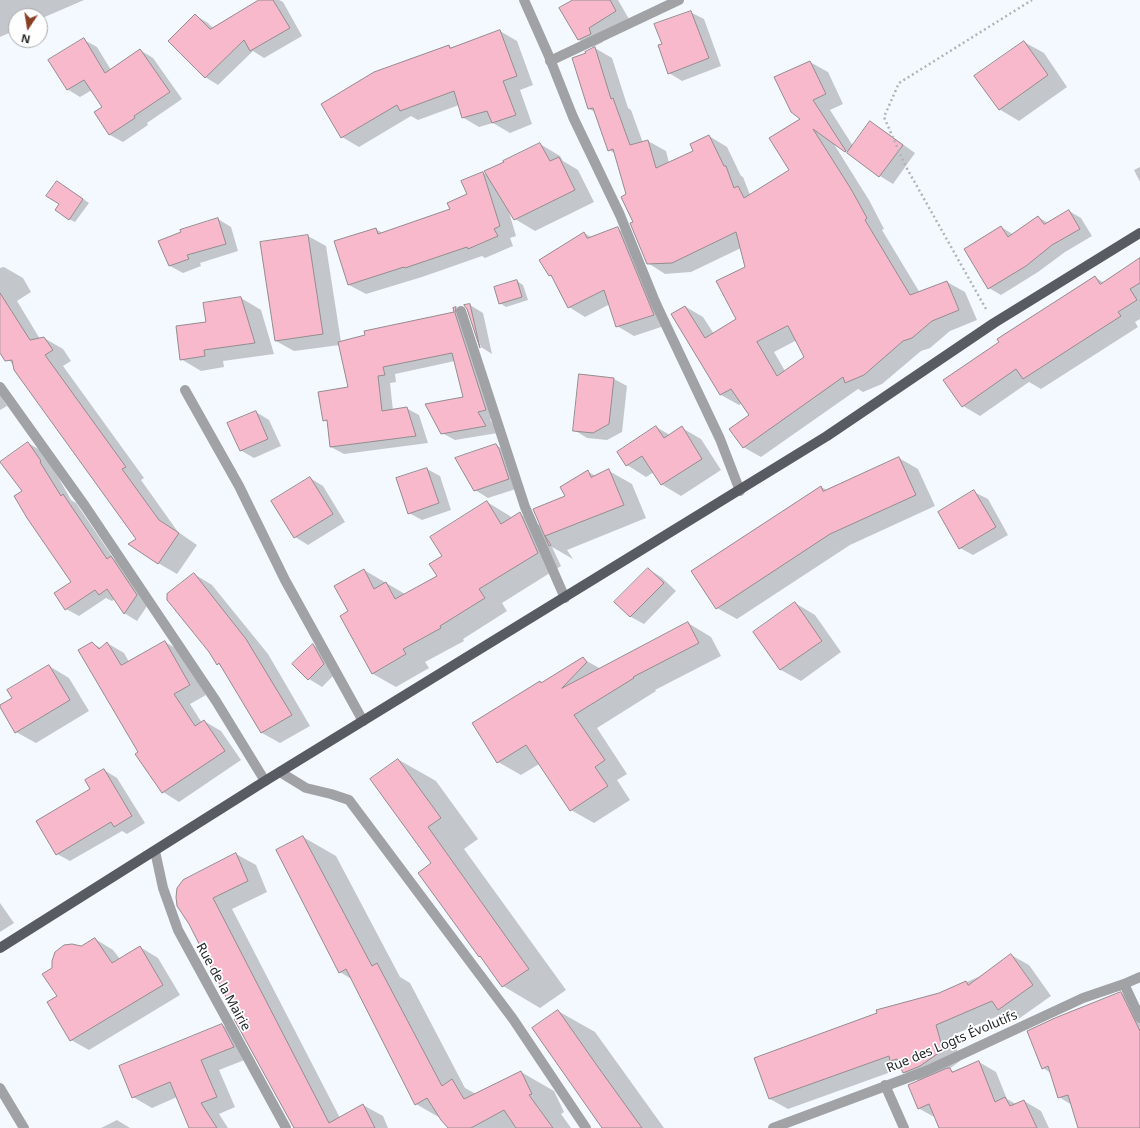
<!DOCTYPE html>
<html>
<head>
<meta charset="utf-8">
<style>
  body { margin:0 }
  #map { position:relative; width:1140px; height:1128px; overflow:hidden; background:#f4f9ff; font-family:"Noto Sans",sans-serif }
  canvas { display:block }
  .north { position:absolute; left:8px; top:8px; width:40px; height:40px; box-sizing:border-box; background:#fff; border:1px solid #a8a9aa; border-radius:50%; rotate:192deg; font-size:11px; font-weight:700; line-height:16px; text-align:center; color:#25282a }
  .north::after { content:''; display:block; margin:auto; width:14px; height:18px; background:#883f23; clip-path:polygon(50% 0,100% 100%,50% 72%,0 100%) }
</style>
</head>
<body>
<div id="map">
<canvas width="1140" height="1128"></canvas>
<div class="north">N</div>
</div>
<script>
const g = document.querySelector('canvas').getContext('2d');
g.lineJoin = 'round';
function fillPath(path, color) {
  g.fillStyle = color;
  g.fill(path, 'evenodd');
}
function strokePath(path, color, width, dash) {
  g.strokeStyle = color;
  g.lineWidth = width;
  g.lineCap = dash ? 'butt' : 'round';
  g.setLineDash(dash || []);
  g.stroke(path);
}
function label(font, color, halo, rows, align = 'center') {
  g.font = font + ' "Noto Sans",sans-serif';
  g.lineWidth = 3.5;
  g.setLineDash([]);
  g.textBaseline = 'middle';
  g.strokeStyle = halo;
  g.fillStyle = color;
  for (const [text, x, y, turn = 0] of rows) {
    g.save();
    g.translate(x, y);
    g.rotate((+turn || 0) * Math.PI / 180);
    g.textAlign = isNaN(turn) ? turn : align;
    if (halo) g.strokeText(text, 0, 0);
    g.fillText(text, 0, 0);
    g.restore();
  }
}
fillPath(new Path2D(`
  M0 0H84L40 19V16H16V30L0 37Z
  M261 0H279L283 2 302 36 264 58 253 51 218 85 205 77 195 15 208 23 213 28Z
  M571 0H618L629 19 601 35 603 42 593 47 612 58 628 108 631 110 643 143 648 141 666 151 669 163 694 151 709 136 727 147 741 176 743 177 750 195 791 171 802 119 810 62 828 72 843 104 830 110 853 146 870 122 883 130 915 153 893 184 880 176 832 141 869 200 884 229 882 230 920 293 947 282 965 292 977 320 950 331 930 348 921 351 882 384 863 392 858 389 761 457 743 447 750 415 742 403 739 405 721 395 672 315 686 307 703 317 714 334 737 320 746 267 741 248 691 272 665 274 648 263 616 154 609 150 595 112 589 109 588 54 594 48 579 40 561 9 572 2ZM797 340 805 357 785 371 774 352Z
  M690 12 704 19 721 66 682 81 669 73 663 44Z
  M500 31 517 41 533 85 520 90 532 124 510 133 493 123 479 127 462 117 459 105 418 120 411 116 359 147 342 137 322 104 449 46 452 48Z
  M84 40 97 47 111 70 140 50 153 58 182 99 147 123 148 125 123 142 110 135 95 113 103 107 92 90 80 97 67 89Z
  M1024 42 1044 53 1067 87 1019 121 999 109Z
  M540 144 560 156 563 161 578 170 594 202 535 231 515 219 508 209 516 236 510 238 513 246 485 258 482 256 422 277 366 294 349 285 376 229 382 233 451 210 468 194 483 173 488 176Z
  M1140 167V182L1134 170Z
  M63 185 89 203 75 222 69 219 61 204Z
  M1069 211 1081 218 1092 236 1065 252 1038 272 1001 295 989 288 1001 227 1014 235 1038 217 1048 223Z
  M218 219 231 227 238 251 200 263 201 266 183 273 170 266 160 241Z
  M618 229 634 238 670 324 634 336 617 326 610 304 585 317 569 307 554 278 550 275 584 233 591 237Z
  M308 236 326 246 341 342 455 313 456 308 468 315 467 321 498 417 490 419 498 433 455 440 442 433 464 398 455 361 395 374 396 382 390 383 393 411 406 408 419 415 428 443 344 454 331 447 328 422 324 420 350 388 340 345 294 351 276 341 261 243Z
  M1140 259V319L1135 322 1138 327 1041 389 1029 382 980 416 963 406 1095 277 1104 283Z
  M4 267 23 278 31 292 17 301 40 339 44 338 63 349 71 361 63 366 144 478 141 480 178 532 197 545 177 574 158 563 137 539 0 347V268Z
  M517 281 523 285 528 300 506 307 500 303Z
  M241 298 261 310 274 354 223 361 224 367 201 371 181 359 207 323Z
  M470 305 483 313 492 354 481 347 468 308Z
  M614 379 627 386 622 432 607 440 587 438 574 430Z
  M0 395 7 406 0 410Z
  M256 412 269 420 281 446 254 458 240 450Z
  M656 427 670 435 682 428 701 439 721 470 681 496 661 484 654 472 646 477 627 465Z
  M28 443 40 450 53 468 71 500 76 503 114 559 123 564 149 603 137 621 124 613 115 599 112 601 106 598 79 616 66 609 72 582 24 492Z
  M496 445 509 453 522 487 488 498 475 490Z
  M899 458 918 469 935 506 850 545 737 619 717 608 821 487 827 490Z
  M427 469 440 476 451 510 422 520 409 513Z
  M609 471 632 484 646 518 567 550 573 559 552 547 561 566 502 603 507 611 463 639 464 641 425 662 429 668 396 687 373 674 341 616 350 612 364 570 405 594 438 577 443 556 487 502 510 516 512 519 520 514 541 526 588 472 596 476Z
  M310 478 323 486 345 522 308 545 295 537Z
  M974 492 988 499 1008 535 973 555 960 548Z
  M648 569 661 577 676 591 644 624 631 617 616 602Z
  M194 574 212 585 268 654 310 726 280 743 262 733 223 667 218 664Z
  M795 603 815 615 841 652 801 681 781 670 755 632Z
  M688 623 711 637 721 656 655 690 656 691 597 728 627 774 617 780 630 800 594 823 571 810 539 764 521 775 498 762 542 684 583 659 601 669Z
  M165 642 182 652 206 695 190 704 202 723 204 721 221 731 241 760 179 802 163 792 140 752 92 643 101 648 107 643 124 653 129 662Z
  M313 645 326 652 337 672 322 687 309 679Z
  M49 666 69 678 89 711 36 743 16 732 13 698Z
  M399 760 436 781 478 839 464 849 566 990 540 1008 503 986 484 959 479 956 432 864Z
  M104 770 117 778 145 823 127 834 122 831 70 861 57 854 92 789Z
  M303 837 336 856 400 977 410 983 465 1088 476 1094 521 1072 554 1091 564 1112 561 1114 571 1128H449L442 1119 416 1104 353 980 340 972Z
  M236 854 256 865 267 892 232 909 340 1118 363 1105 383 1116 388 1128H295L190 924Z
  M0 903 14 923 0 932Z
  M95 939 113 950 120 959 140 947 158 958 180 995 89 1050 71 1040 59 996 53 968 81 947Z
  M1011 955 1029 965 1051 996 1017 1020 1005 1013 953 1035 960 1061 949 1069 955 1072 979 1062 996 1072 1007 1099 1016 1104 1024 1101 1041 1111 1049 1128H940L936 1118 918 1108 919 1081 904 1072 902 1068 788 1109 770 1099 939 994 983 975Z
  M1121 993 1139 1004 1140 1006V1128H1079L1072 1105 1059 1097 1051 1073 1043 1068Z
  M558 1011 595 1032 664 1128H603Z
  M222 1025 240 1036 252 1057 219 1070 235 1107 219 1114 228 1128H190L177 1097 152 1108 133 1097Z
  M117 1120 130 1128H101Z`), '#0003');
const building = new Path2D(`
  M259 0H273L290 28 250 51 244 40 205 78 168 41 195 14 210 29Z
  M573 0H610L616 11 589 28 591 34 578 40 559 8Z
  M691 11 709 58 668 74 658 45 662 44 654 24Z
  M500 30 517 76 503 81 516 115 492 123 487 111 462 118 454 91 400 111 397 105 341 138 321 104 374 72 449 45 450 48Z
  M84 38 105 73 140 49 170 92 134 116 135 118 109 135 94 112 102 107 84 80 67 90 48 60Z
  M1024 41 1048 75 999 110 974 76Z
  M595 47 611 99 613 98 630 145 648 140 656 168 693 151 690 144 709 135 724 166H726L734 188 738 186 744 198 789 170 769 138 800 119 791 112 774 77 810 61 826 94 813 100 846 151 845 152 813 129 851 189 867 218 865 220 910 295 947 281 959 310 932 321 912 338 903 341 864 375 845 383 843 377 743 448 729 429 749 415 731 389 720 395 671 314 685 306 705 338 736 319 716 281 745 267 736 232 672 263 647 264 630 223 633 222 621 197 626 194 613 149 608 151 593 108 588 109 572 58 586 53 585 52ZM788 326 804 357 777 376 757 342Z
  M870 121 903 145 879 177 847 153Z
  M540 143 550 161 559 157 575 190 514 220 484 171 504 162 503 161Z
  M483 172 500 226 494 229 498 236 468 249 467 247 405 268 404 267 348 285 334 241 376 228 378 234 450 209 447 203 467 194 461 181Z
  M57 181 83 199 69 220 55 210 59 204 46 196Z
  M1069 210 1080 229 1052 245 1026 266 988 289 964 249 1001 226 1008 237 1038 216 1044 224Z
  M218 218 226 244 187 255 189 259 169 266 158 241 181 232 180 230Z
  M618 227 654 315 616 327 604 290 568 308 551 275 549 276 539 260 584 232 587 238Z
  M308 235 323 334 275 341 260 242Z
  M1140 258V283L1130 289 1137 300 1118 312 1121 316 1023 379 1016 369 962 407 943 380 999 342 997 339 1095 276 1100 284Z
  M517 280 522 297 499 304 494 287Z
  M0 293 30 340 44 337 53 350 45 355 126 467 122 469 159 520 179 533 158 564 128 544 136 539 14 370 12 360 5 361 0 353Z
  M241 297 255 343 204 350 205 356 180 360 176 326 206 322 203 303Z
  M470 304 480 348 467 309 464 305Z
  M456 307 455 313 486 410 478 412 486 426 441 434 425 404 463 397 452 353 383 367 385 375 378 376 382 411 407 407 416 436 330 447 327 420 323 421 318 392 348 387 338 342 365 335 364 331 454 312 453 308Z
  M579 374 614 378 609 424 593 433 573 431Z
  M256 411 268 439 240 451 227 423Z
  M656 426 664 438 682 426 702 459 661 485 642 456 626 466 617 452Z
  M28 442 41 461 40 462 61 496 63 494 107 559 111 556 137 595 124 614 107 589 99 595 95 590 65 610 54 593 71 582 27 518 14 496 22 491 0 462Z
  M496 444 499 449 509 479 474 491 455 458Z
  M899 457 916 495 830 534 716 609 691 571 821 486 823 491Z
  M427 468 439 503 408 514 396 478Z
  M609 469 624 505 545 536 551 545 549 546 533 509 565 496 560 487 588 470 591 477Z
  M310 477 333 514 294 538 271 501Z
  M974 490 996 527 959 549 938 512Z
  M487 501 501 524 520 512 538 553 479 589 485 598 440 626 441 628 403 649 406 654 372 674 340 616 348 611 334 586 364 569 374 589 386 582 395 599 437 576 429 564 442 556 430 537Z
  M648 568 664 583 630 617 614 602Z
  M194 573 246 639 292 715 261 733 219 663 217 665 209 652 167 600V594Z
  M795 602 822 641 780 670 753 632Z
  M688 622 699 643 633 677 634 678 574 715 605 760 595 767 608 786 570 811 526 745 497 763 472 723 540 681 541 683 583 657 587 662 562 688Z
  M165 641 190 685 174 694 195 726 204 720 225 751 162 793 135 754 138 752 78 650 92 642 99 649 107 642 121 665Z
  M313 644 324 664 308 680 292 664Z
  M49 665 70 700 15 733 0 707V705L12 698 7 690Z
  M398 759 441 818 428 827 529 969 502 987 480 956 479 957 418 873 431 863 370 779Z
  M104 769 132 816 114 827 111 822 56 855 36 821 90 789 85 780Z
  M303 836 372 966 377 963 442 1086 452 1079 464 1099 521 1071 532 1094 529 1095 553 1128H516L504 1110 471 1128H448L441 1120 427 1098 415 1105 346 969 339 973 276 850Z
  M236 853 248 881 213 898 329 1123 363 1104 375 1128H294L234 1019 236 1018 223 991 189 924 177 906 176 897 177 888 183 880Z
  M95 938 112 963 140 946 163 985 70 1041 47 1002 57 996 42 974 52 968V961L55 952 64 945 72 944 81 946Z
  M1011 954 1033 985 998 1010 992 1001 936 1025 943 1050 920 1066 903 1073 897 1059 890 1061 889 1056 769 1099 754 1058 877 1013 876 1010 939 993 966 981 968 985Z
  M1121 992 1140 1031V1128H1078L1068 1095 1058 1098 1048 1066 1042 1069 1027 1031 1055 1018Z
  M558 1010 598 1067 642 1128H602L532 1028Z
  M222 1024 234 1047 201 1060 217 1097 201 1103 217 1128H189L170 1082 132 1098 119 1066Z
  M979 1061 995 1102 1005 1097 1010 1106 1024 1100 1037 1128H939L929 1104 918 1109 908 1085 947 1068H950L952 1072Z`);
fillPath(building, '#f8b9cd');
strokePath(building, '#958b8e', 1);
strokePath(new Path2D(`
  M986 309 905 165 884 117 899 83 1032 0`), '#b0b4b9', 2.5, [2, 3]);
strokePath(new Path2D(`
  M524 0 548 54 573 117 620 215 655 302 720 439 740 491
  M550 61 679 0
  M461 311 525 507 565 598
  M0 387 85 506 216 701 265 781
  M185 390 239 486 285 580 363 721
  M280 772 306 788 331 794 349 800 513 1019 586 1128
  M155 851 163 888 178 930 286 1128
  M1124 984 1140 1018
  M885 1085 904 1128
  M0 1088 24 1128
  M773 1128 926 1071 1083 998 1124 984 1140 977`), '#a0a2a5', 10);
strokePath(new Path2D(`
  M0 948 265 781 827 436 994 323 1140 233`), '#585b61', 10);
label('13px', '#25282a', '#fff', [
  ["Rue de la Mairie",223,987,61],
  ["Rue des Logts Évolutifs",952,1042,-23]
]);
</script>
</body>
</html>
